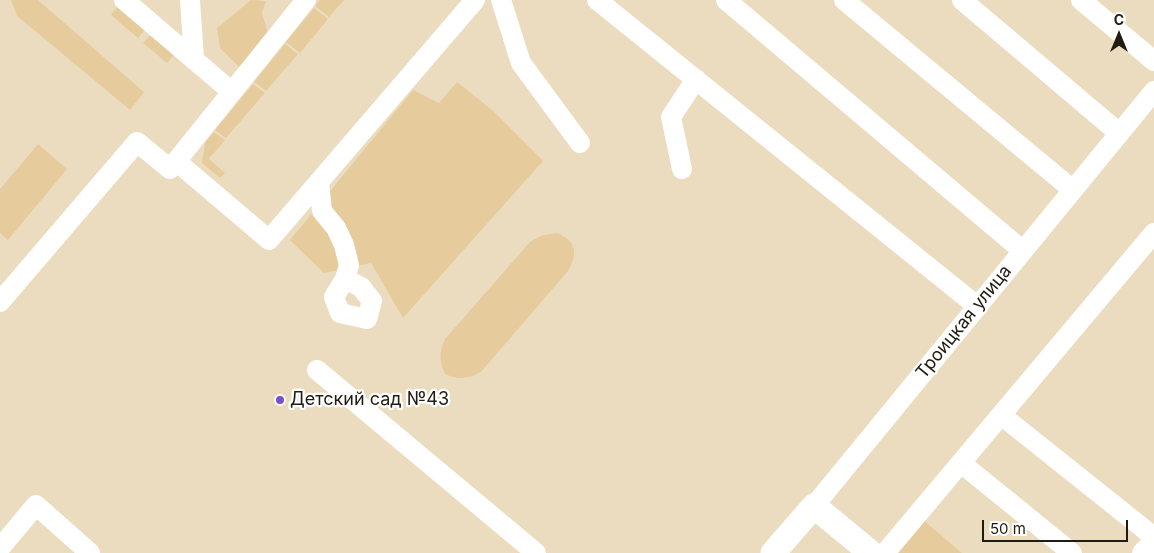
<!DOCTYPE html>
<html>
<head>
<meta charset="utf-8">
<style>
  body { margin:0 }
  #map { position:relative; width:1154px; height:553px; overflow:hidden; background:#ecdcbf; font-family:Inter,sans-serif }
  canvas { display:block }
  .north { position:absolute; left:1094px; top:10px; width:50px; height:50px; -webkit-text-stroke:4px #fff; paint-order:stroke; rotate:0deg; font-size:14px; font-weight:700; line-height:20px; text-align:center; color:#211c11 }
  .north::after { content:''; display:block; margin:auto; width:18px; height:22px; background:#211c11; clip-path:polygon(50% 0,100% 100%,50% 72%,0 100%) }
  .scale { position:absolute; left:982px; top:520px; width:146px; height:22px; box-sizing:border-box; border:2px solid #211c11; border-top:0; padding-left:6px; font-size:15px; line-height:18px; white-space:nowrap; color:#211c11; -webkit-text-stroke:4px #fff; paint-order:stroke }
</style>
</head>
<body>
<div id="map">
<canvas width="1154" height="553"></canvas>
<div class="north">С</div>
<div class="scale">50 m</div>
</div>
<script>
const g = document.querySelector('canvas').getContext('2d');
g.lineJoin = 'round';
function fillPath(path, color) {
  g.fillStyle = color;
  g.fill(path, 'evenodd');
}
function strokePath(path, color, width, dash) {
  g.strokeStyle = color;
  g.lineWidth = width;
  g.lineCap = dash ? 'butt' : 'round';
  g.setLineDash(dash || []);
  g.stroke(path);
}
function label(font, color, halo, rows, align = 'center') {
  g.font = font + ' Inter,sans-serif';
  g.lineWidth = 4.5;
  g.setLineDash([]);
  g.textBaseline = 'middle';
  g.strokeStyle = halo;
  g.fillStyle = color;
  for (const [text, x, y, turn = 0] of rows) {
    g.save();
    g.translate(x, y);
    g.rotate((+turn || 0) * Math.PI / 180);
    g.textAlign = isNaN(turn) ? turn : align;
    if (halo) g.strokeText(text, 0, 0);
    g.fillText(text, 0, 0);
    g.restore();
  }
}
fillPath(new Path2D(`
  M11 0H38L144 92 130 110 17 16Z
  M251 0 266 1 262 13 269 36 239 67 220 48 217 28Z
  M320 0H344L329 17 315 6Z
  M117 7 145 30 138 38 111 15Z
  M314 8 328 19 300 53 286 42Z
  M150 35 174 55 167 63 143 43Z
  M285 44 298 54 266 91 254 82Z
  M457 82 492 110 543 161 403 318 371 263 324 273 290 240 413 90 439 103Z
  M253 84 265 93 226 138 215 130Z
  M214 132 225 140 209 159 225 173 220 178 202 163 205 143Z
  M38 144 67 169 8 240 0 233V189Z
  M557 233C577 241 578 254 568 271L481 372C469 379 457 380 445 374 439 362 439 351 445 339L529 243C538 236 546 234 557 233Z
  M922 519 962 553H894Z`), '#e6cc9c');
strokePath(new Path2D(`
  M124 0 232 92
  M190 0 194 60
  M501 0 521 63 580 143
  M597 0 977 306
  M726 0 1023 251
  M844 0 1073 190
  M962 0 1119 133
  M1081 0 1154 61
  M176 161 269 240 475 0
  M682 169 671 117 696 79
  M319 182 322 211 336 228 344 245 349 265 345 279 361 287 372 301 367 319 340 313 334 297 345 279
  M0 302 137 142 170 169 306 0
  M317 370 536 553
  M1001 415 1154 537
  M961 463 1072 553
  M814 506 1154 91
  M0 548 36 505 90 553
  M885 553 1154 233
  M1142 553 1154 540`), '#fff', 20);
strokePath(new Path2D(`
  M773 553 814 506 871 553`), '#fff', 25);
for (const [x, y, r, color] of [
  [280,400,5,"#7450c9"]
]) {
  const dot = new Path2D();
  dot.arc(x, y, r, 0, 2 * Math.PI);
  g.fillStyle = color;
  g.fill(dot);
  strokePath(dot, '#fff', 2);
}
label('18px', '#211c11', '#fff', [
  ["Троицкая улица",964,322,-51]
]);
label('18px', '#211c11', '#fff', [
  ["Детский сад №43",290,400]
], 'left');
</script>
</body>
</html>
